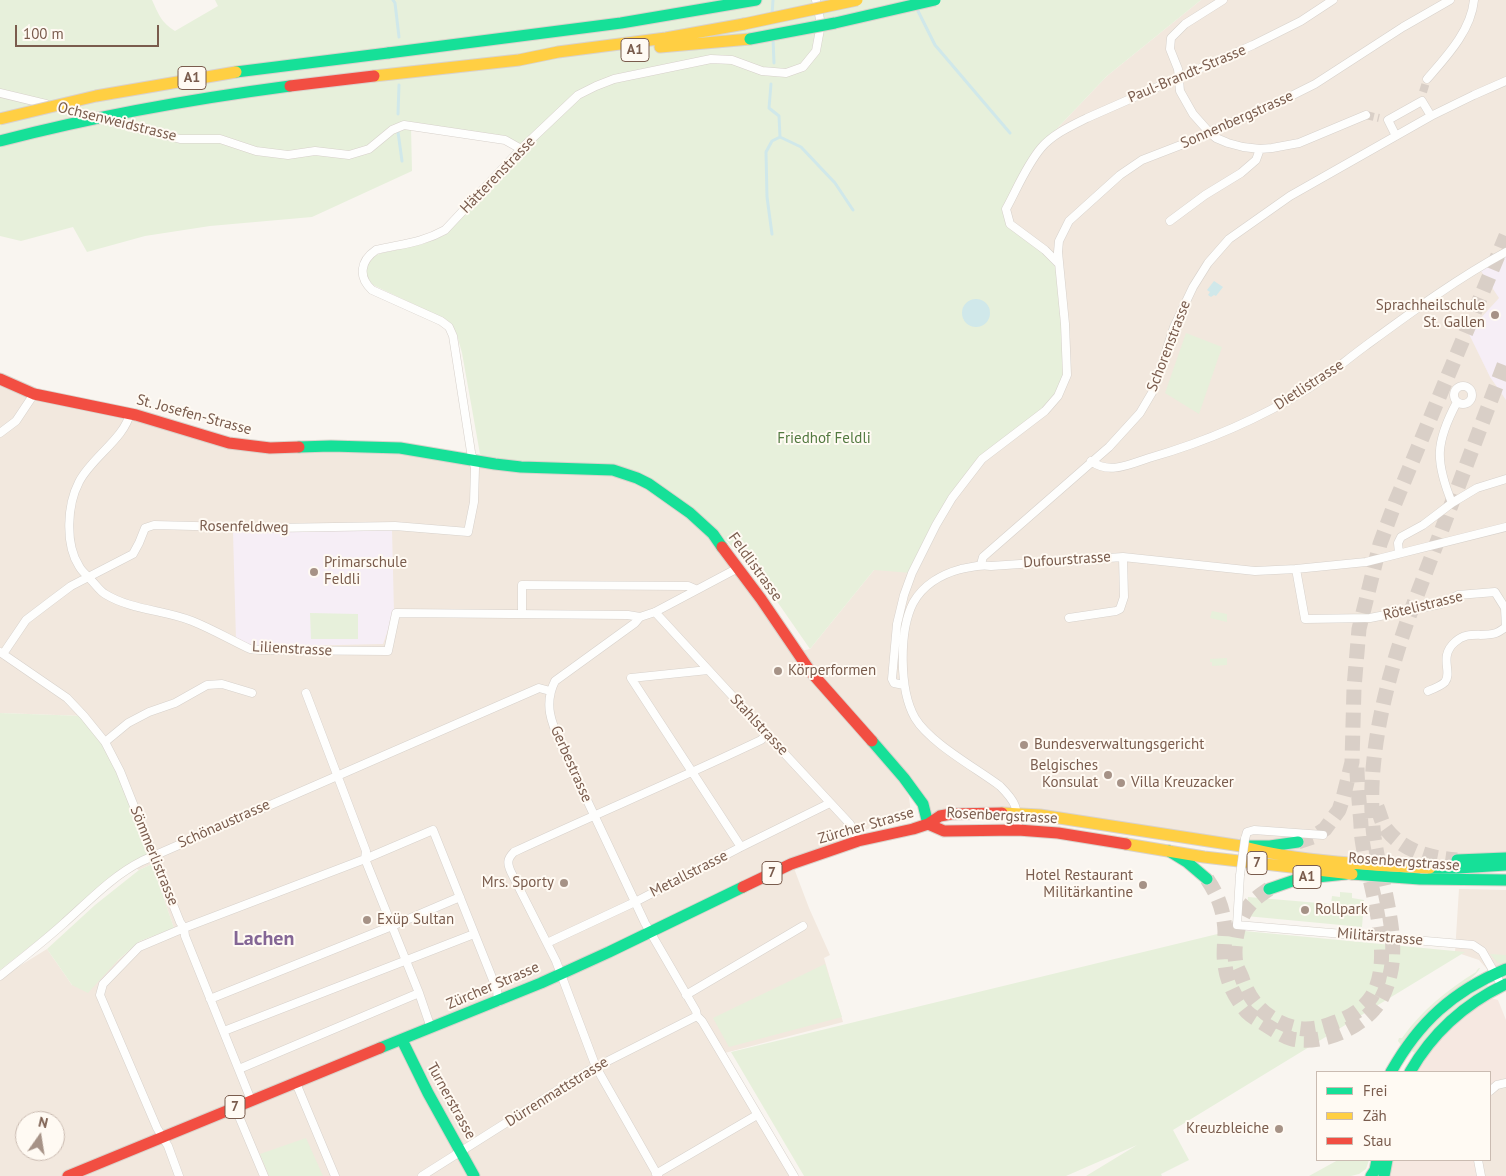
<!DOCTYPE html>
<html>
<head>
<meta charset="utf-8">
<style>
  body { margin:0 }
  #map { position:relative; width:1506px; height:1176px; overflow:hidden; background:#f9f5f0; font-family:"PT Sans",sans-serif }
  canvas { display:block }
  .legend { position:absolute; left:1316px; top:1071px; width:175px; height:90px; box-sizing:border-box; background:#fffaf3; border:1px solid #cabbb1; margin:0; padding:6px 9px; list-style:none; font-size:15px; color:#7a5c4d }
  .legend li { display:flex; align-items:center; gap:10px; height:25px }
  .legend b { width:25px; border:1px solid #cabbb1 }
  .north { position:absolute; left:15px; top:1111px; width:50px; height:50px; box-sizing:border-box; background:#fffaf3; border:1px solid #cabbb1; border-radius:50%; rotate:13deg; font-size:14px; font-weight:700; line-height:20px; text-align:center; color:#7a5c4d }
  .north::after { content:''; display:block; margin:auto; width:18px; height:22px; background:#a69286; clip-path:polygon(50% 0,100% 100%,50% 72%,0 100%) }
  .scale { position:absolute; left:15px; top:25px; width:144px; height:22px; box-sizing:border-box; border:2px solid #7a5c4d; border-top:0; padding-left:6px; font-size:15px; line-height:18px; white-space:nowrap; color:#7a5c4d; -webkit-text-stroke:4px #fffaf3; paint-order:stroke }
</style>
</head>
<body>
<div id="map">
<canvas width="1506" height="1176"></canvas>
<ul class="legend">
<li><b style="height:6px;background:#16e098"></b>Frei</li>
<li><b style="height:6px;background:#ffcf43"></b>Zäh</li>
<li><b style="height:6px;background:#f24e42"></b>Stau</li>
</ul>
<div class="north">N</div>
<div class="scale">100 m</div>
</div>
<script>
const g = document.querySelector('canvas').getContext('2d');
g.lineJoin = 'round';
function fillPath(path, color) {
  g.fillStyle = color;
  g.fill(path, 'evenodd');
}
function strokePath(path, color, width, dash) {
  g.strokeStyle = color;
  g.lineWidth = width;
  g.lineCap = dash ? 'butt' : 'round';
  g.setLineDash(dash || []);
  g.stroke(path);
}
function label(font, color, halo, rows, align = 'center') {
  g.font = font + ' "PT Sans",sans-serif';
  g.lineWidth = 4;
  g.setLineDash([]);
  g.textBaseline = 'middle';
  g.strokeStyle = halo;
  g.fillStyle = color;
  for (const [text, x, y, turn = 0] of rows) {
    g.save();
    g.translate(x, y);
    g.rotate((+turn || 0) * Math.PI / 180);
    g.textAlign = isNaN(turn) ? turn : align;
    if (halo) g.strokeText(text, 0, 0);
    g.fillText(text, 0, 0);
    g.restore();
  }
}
fillPath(new Path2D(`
  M1201 0H1506V854L1458 868 1394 867 1061 818H935L926 811 796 652 810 649 874 570 1010 224 1006 209 1048 138 1107 76Z
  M0 379 229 443 331 446 625 473 703 524 814 681 905 789 909 797 911 813 848 836 792 863 809 908 830 955 824 958 843 1022 721 1054 792 1176H0V978L47 949 72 985 118 960 140 941 174 928 152 864 139 870 132 866 84 716 0 713ZM25 1121H55V1151H25Z
  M1459 889 1506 890V991L1479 960 1455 952Z
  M1506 1083V1176H1481L1478 1160H1490V1091Z`), '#f2e8de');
fillPath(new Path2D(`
  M1483 996 1498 1000 1506 1020V1083L1490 1091V1072H1410L1428 1044Z
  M1387 1160H1478L1481 1176H1386Z`), '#f6e8e1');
fillPath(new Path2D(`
  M1506 252V400L1490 377 1468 332 1499 298 1479 268Z
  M392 529 394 613 383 644 250 647 236 640 233 532Z`), '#f6eef6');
fillPath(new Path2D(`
  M0 0H152C159 15 161 22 175 31L218 6 215 0H1201L1107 76 1048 138 1006 209 1010 224 1059 264 1067 375 1058 396 982 459 952 498 912 573 874 570 810 649 767 587 727 541 637 478 495 464 480 454 462 353 457 335 453 327 447 320 373 285 367 278 366 270 368 262 374 256 382 253 423 244 445 235 528 147 411 127 412 171 312 217 210 226 145 236 87 252 73 227 21 241 0 236Z
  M1186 333 1222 347 1199 414 1165 393Z
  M1212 611 1227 614V622L1210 618Z
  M310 613 358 614V639H311Z
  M1227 658V665L1212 666V662H1210V659Z
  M0 713 84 716 105 742 154 855 132 866 0 970Z
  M152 864 174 928 140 941 118 960 88 993 72 985 47 949 95 905 139 870Z
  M1340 892 1352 893V898L1364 900 1362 927 1246 916 1248 897 1331 904 1332 896 1340 897Z
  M1234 930 1465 952 1173 1130 1189 1160 1161 1174 1162 1176H1086L1137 1145 1066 1176H804L731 1052Z
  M1490 954 1506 955V962L1501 964 1497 962Z
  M825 964 842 1017 729 1047 713 1018Z
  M1479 968H1480C1474 980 1454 989 1443 998 1427 1011 1412 1027 1401 1045L1398 1041 1399 1038H1402C1422 1010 1447 990 1476 972L1477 970Z
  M1486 981 1488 988 1416 1054 1409 1049 1418 1038 1450 1004Z
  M306 1138 323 1176H269L260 1154Z
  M1338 1160H1369L1366 1169 1359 1174 1351 1176H1309Z`), '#e7f0db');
fillPath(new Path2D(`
  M1214 281 1223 287 1216 296 1214 295 1211 297 1208 295 1210 292 1207 290Z
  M962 313a14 14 0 1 1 28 0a14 14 0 1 1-28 0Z`), '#d0e8ea');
strokePath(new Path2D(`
  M393 0 395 3 399 37
  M917 9 935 45 1010 133
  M772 15 773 0
  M773 38 774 63
  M771 84 769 108 779 116 780 137 772 141 766 152 767 197 772 234
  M398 114 399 85
  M398 132 402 161
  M780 137 801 147 835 183 853 210`), '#d0e8ea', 3);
strokePath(new Path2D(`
  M1423 92 1427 79
  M1366 115 1379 118`), '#d9cfc7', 8, [8, 4]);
strokePath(new Path2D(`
  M1377 807C1380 814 1382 824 1386 829 1404 852 1431 858 1457 860
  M1298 842 1313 837 1325 829 1339 810 1343 798 1352 762 1354 688 1359 629 1380 544 1395 503 1506 236
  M1207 879C1218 895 1224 911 1225 931 1225 942 1223 954 1225 965 1227 983 1236 999 1247 1012 1252 1017 1260 1021 1266 1025 1274 1030 1283 1036 1292 1039 1320 1045 1356 1030 1374 1009 1382 1001 1387 987 1390 975 1400 934 1380 879 1374 837 1365 765 1384 688 1408 619L1506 360
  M1269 889C1260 895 1250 902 1245 912 1237 925 1233 948 1236 964 1237 968 1240 973 1242 978 1245 987 1250 997 1256 1004 1267 1018 1289 1029 1306 1029 1317 1029 1326 1026 1336 1022 1350 1017 1364 1009 1372 996 1396 956 1368 883 1362 839 1361 830 1361 821 1360 813 1359 797 1357 782 1357 767`), '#d9cfc7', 15, [15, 8]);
const street = new Path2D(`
  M1223 0 1185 24 1171 38 1170 49 1178 69 1180 91 1193 114 1209 132 1216 138 1228 143 1243 147 1260 149 1272 148 1299 143 1366 115
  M1427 79C1446 57 1471 31 1474 0
  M0 93 46 104
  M60 107 92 116
  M105 119 180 139H220L256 151 288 155 315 151 349 155 369 149 392 130 404 125 505 140 521 149
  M1396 136 1388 120 1422 101 1431 116
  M1170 221 1205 195 1241 173 1256 160 1260 149
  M1059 264 1045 250 1010 224 1006 209C1017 189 1026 166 1041 148 1053 134 1071 126 1087 118L1253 45 1301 21 1333 0
  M1454 395a9 9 0 1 1 18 0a9 9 0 1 1-18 0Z
  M130 413C125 438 91 458 79 482 67 505 65 544 79 566 82 572 88 576 92 581 96 585 100 591 105 594 131 610 164 610 192 621 212 629 231 640 250 649L261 650 388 651 396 613 628 615 640 617
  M0 433 16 421 34 394
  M1091 461C1109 475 1130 464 1149 458 1205 442 1259 419 1309 388 1328 376 1345 361 1364 347 1409 314 1456 279 1506 252
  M1452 503C1435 461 1435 443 1457 402
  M1399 553 1398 543 1401 537 1423 525 1452 503 1477 488 1506 479
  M981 564 983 557 1109 447 1140 413 1153 391 1174 327 1193 287 1208 263 1229 239 1290 196 1431 116 1474 95 1506 81
  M738 568 655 612 640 617 635 623 555 681C543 705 552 724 562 747L645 923 696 1011 697 1016 702 1021 794 1176
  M1296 569 1305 619 1370 618 1441 604 1458 595 1495 592 1505 608 1506 627C1503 629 1499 632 1496 633 1481 638 1468 630 1455 642 1438 657 1453 672 1445 682 1441 686 1433 689 1428 691
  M655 612 749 714 766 735 771 739 850 824 858 841
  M522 614V585L688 586 695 589
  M1069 618 1116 611 1120 609 1124 597 1123 557
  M0 652 67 698 84 716 105 742 120 771 180 922 184 928 185 936 251 1100
  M3 654 26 620 51 601 71 586 133 554 139 543 145 528 154 525 273 528 395 526 468 532 474 502 475 468 471 452 453 336 449 327 441 321 372 290C358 277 360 261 376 250 401 244 422 243 445 230L521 149 578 95 596 86 614 79 711 59 732 60 762 71 786 73 803 67 816 51 821 24 816 0
  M708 670 631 678 741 847
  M904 685 894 683 892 679 897 624 904 595 912 573 936 525 952 498 982 459 1045 411 1058 396 1067 375 1065 324 1058 252 1059 241 1069 221 1120 175 1142 160 1186 143 1209 132 1269 107 1315 84 1403 27 1450 0
  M306 693 366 851 365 859 419 993 431 1028
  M105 742 128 723 149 712 175 703 207 685 222 684 252 693
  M1018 830C1017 807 1017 803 1000 786 976 768 930 743 915 718 899 690 899 631 913 603 923 585 942 574 961 569 972 567 980 564 991 566L1123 557 1255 571 1296 569 1366 562 1506 527
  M1245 839 1247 832 1254 830 1323 835
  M1240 875 1237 925 1473 945 1482 951 1502 986
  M547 943 635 902 741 847 830 803
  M0 976C21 959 43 942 63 924 88 902 112 876 142 861L539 688 550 691
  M686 995 803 926
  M210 999 392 926 460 897
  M224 1031 474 934
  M239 1069 419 993
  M296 1083 335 1176
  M1490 1091 1497 1085 1506 1083
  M235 1107 264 1176
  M1478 1160 1481 1176
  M656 1174 757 1115
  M179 1176 168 1146 157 1128 100 995 103 984 139 947 184 928 365 859 433 830 497 990 498 1002
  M422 1176 588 1071 697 1016
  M658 1176 596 1067 556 961 511 872C507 863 507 859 514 852 596 814 679 779 761 740L766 735`);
const fast = new Path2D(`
  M388 53 621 23 756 0
  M299 447 331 446 400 448 495 464 521 467 613 470 637 478 649 484 690 513 713 534 722 547
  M872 741 904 778 923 804 928 824
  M1241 846H1270L1298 842
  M1169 851 1187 862 1207 879
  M1457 860 1506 858
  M1430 868H1458L1506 865
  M1352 874 1420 879 1506 880
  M1269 889 1298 879 1346 874
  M402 1040 428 1093 474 1176
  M380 1048 541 983 609 952 743 887
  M1391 1072C1419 1022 1453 991 1506 969
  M1410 1072C1433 1032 1464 1004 1506 984
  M1371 1176 1375 1170 1377 1160
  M1384 1176 1387 1160`);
const slow = new Path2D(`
  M660 47 750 39
  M374 76 519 60 558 52 666 38 744 24
  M1002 813 1040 815 1241 846C1272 855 1305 859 1337 862 1368 865 1399 867 1430 868
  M1126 844 1204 857 1352 874`);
const jam = new Path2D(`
  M0 379 34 394 136 415 229 443 270 448 299 447
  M722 547 761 599 810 671 872 741
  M928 824 944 831 1018 830 1058 833 1126 844
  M743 887 791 864 858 841 913 829 928 824 940 816 951 814 1002 813
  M68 1176 380 1048`);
strokePath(street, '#d7d1cb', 9);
strokePath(fast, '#d9d2cb', 13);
strokePath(slow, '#d9d2cb', 13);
strokePath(jam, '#d9d2cb', 13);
strokePath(street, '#fefefd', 8);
strokePath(fast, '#16e098', 11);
strokePath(slow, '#ffcf43', 11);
strokePath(jam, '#f24e42', 11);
const streetBridge = new Path2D(`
  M1240 875 1245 839`);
const fastBridge = new Path2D(`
  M750 39 835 23 935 0
  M236 72 388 53
  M0 141C95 116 192 99 290 86`);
const slowBridge = new Path2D(`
  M744 24 857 0
  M0 119 96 96 236 72`);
const jamBridge = new Path2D(`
  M290 86 374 76`);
strokePath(streetBridge, '#d7d1cb', 9, []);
strokePath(fastBridge, '#dad1cc', 13, []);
strokePath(slowBridge, '#dad1cc', 13, []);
strokePath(jamBridge, '#dad1cc', 13, []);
strokePath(streetBridge, '#fefefd', 8);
strokePath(fastBridge, '#16e098', 11);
strokePath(slowBridge, '#ffcf43', 11);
strokePath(jamBridge, '#f24e42', 11);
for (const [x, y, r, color] of [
  [1495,315,5,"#a69286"],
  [314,572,5,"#a69286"],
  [778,671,5,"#a69286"],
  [1024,745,5,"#a69286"],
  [1108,775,5,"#a69286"],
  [1121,783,5,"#a69286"],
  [564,883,5,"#a69286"],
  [1143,885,5,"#a69286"],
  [1305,910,5,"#a69286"],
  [367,920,5,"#a69286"],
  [1279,1129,5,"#a69286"]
]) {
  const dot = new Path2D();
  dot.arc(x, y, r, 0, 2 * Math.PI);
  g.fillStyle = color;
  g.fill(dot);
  strokePath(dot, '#fffaf3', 2);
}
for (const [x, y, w] of [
  [635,50,28],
  [192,78,28],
  [1257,863,20],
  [772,873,20],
  [1307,877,28],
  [235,1107,20]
]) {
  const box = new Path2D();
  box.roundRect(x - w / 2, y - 11.5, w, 23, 4);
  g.fillStyle = '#fffaf3';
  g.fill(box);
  strokePath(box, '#7a5c4d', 1);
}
label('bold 14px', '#7a5c4d', null, [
  ["A1",635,50],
  ["A1",192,78],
  ["7",1257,863],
  ["7",772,873],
  ["A1",1307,877],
  ["7",235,1107]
]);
label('15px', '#7a5c4d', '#fffaf3', [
  ["Paul-Brandt-Strasse",1187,74,-23],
  ["Sonnenbergstrasse",1237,120,-24],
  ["Ochsenweidstrasse",117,122,14],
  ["Hätterenstrasse",498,175,-46],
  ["Schorenstrasse",1169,346,-69],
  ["Dietlistrasse",1309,385,-33],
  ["St. Josefen-Strasse",194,415,15],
  ["Rosenfeldweg",244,527,1],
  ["Dufourstrasse",1067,560,-4],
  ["Feldlistrasse",755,567,54],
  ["Rötelistrasse",1423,606,-14],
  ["Lilienstrasse",292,649,3],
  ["Stahlstrasse",759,725,47],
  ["Gerbestrasse",571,764,66],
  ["Rosenbergstrasse",1002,816,3],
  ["Schönaustrasse",224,824,-24],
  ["Zürcher Strasse",866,826,-16],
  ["Sömmerlistrasse",154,856,68],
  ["Rosenbergstrasse",1404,862,4],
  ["Metallstrasse",689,874,-27],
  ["Militärstrasse",1380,937,5],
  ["Zürcher Strasse",493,986,-23],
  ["Dürrenmattstrasse",557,1092,-32],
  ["Turnerstrasse",451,1101,61]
]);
label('15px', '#7a5c4d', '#fffaf3', [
  ["Sprachheilschule",1485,306,"right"],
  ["St. Gallen",1485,323,"right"],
  ["Primarschule",324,563],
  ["Feldli",324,580],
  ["Körperformen",788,671],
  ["Bundesverwaltungsgericht",1034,745],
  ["Belgisches",1098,766,"right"],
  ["Konsulat",1098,783,"right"],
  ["Villa Kreuzacker",1131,783],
  ["Hotel Restaurant",1133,876,"right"],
  ["Militärkantine",1133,893,"right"],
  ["Mrs. Sporty",554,883,"right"],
  ["Rollpark",1315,910],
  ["Exüp Sultan",377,920],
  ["Kreuzbleiche",1269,1129,"right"]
], 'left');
label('15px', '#537a41', '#fffaf3', [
  ["Friedhof Feldli",824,439]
]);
label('bold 20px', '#846695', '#fffaf3', [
  ["Lachen",264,939]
]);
</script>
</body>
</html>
